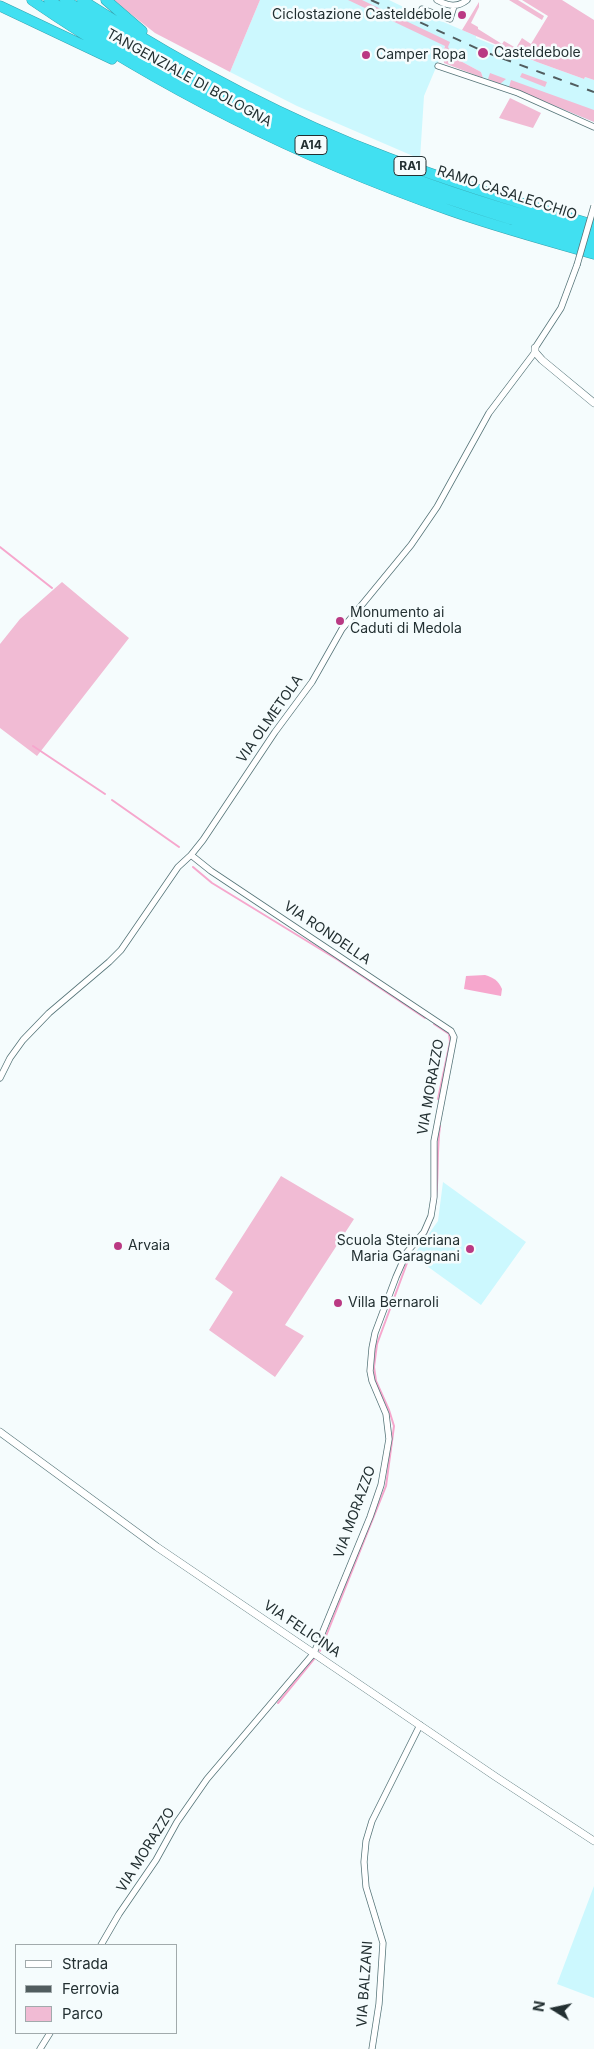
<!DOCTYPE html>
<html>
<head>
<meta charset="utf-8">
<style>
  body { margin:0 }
  #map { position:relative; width:594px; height:2049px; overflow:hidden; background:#f5fcfd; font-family:Inter,sans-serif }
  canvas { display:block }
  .legend { position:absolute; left:15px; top:1944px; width:162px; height:90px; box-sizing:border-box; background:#f5fcfd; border:1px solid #a1aaac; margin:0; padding:6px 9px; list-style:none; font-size:15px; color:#233032 }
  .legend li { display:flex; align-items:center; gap:10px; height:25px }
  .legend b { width:25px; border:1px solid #a1aaac }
  .north { position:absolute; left:529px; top:1984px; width:50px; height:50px; -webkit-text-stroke:4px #f5fcfd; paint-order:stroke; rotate:280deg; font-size:14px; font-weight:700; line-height:20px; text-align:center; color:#233032 }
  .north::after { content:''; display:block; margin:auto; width:18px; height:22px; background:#233032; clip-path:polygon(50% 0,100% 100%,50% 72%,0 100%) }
</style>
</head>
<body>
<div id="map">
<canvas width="594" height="2049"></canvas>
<ul class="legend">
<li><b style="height:6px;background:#fff"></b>Strada</li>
<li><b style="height:6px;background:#515d5f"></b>Ferrovia</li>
<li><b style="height:14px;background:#f1bbd4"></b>Parco</li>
</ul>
<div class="north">N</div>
</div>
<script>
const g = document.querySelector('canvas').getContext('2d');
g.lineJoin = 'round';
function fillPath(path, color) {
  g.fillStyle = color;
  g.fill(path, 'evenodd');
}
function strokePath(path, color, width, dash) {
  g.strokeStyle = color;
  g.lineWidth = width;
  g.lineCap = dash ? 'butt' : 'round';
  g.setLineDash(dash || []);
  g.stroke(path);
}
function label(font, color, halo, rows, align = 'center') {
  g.font = font + ' Inter,sans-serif';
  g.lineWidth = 5;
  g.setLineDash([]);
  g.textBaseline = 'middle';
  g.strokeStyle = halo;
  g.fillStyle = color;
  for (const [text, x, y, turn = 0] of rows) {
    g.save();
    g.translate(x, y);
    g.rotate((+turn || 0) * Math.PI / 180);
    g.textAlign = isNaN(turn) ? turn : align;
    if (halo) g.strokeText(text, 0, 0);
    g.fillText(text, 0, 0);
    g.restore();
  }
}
fillPath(new Path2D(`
  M260 0H389L418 14 424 15 425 14 476 36V38L537 62 584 79 585 77 594 80V122L483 78 481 72 453 57 445 46 424 96 420 159 297 106 230 72Z
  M443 1182 526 1242 481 1305 413 1256 438 1221Z
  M594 1886V1998L557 1984Z`), '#ccf8fe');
fillPath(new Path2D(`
  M113 0H260L230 72 155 33Z
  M348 0H362L450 42 448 47 453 57 481 72 483 78 444 63 443 52 445 46Z
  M509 0H518L544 16 542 20Z
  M522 0H562L594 20V80L585 77 584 79 537 62 462 30 479 2V7L471 23 478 27V29L502 44 504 41 516 48 522 38 531 44 548 16Z
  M490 73 506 79 500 84 488 79Z
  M522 73 547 82 545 87 520 77Z
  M511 80 594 110V122L509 87Z
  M510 98 541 113 533 128 499 118Z
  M62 582 129 638 37 756 0 728V644L20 619Z
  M281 1176 354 1219 285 1325 304 1336 275 1377 209 1330 233 1292 215 1279Z`), '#f1bbd4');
fillPath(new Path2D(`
  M485 975C494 978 498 980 502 989L501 996 464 989 466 976Z`), '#f6a7cd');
strokePath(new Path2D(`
  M0 547 52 588
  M33 746 105 794
  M112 800 179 847
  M193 867 212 883 338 960 425 1018
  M434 1024 449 1034 450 1042 438 1099
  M419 1245C445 1210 434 1167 440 1126
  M320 1651 386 1486 394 1426 389 1410 376 1381 374 1367 377 1344 410 1255
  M278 1703 314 1659`), '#f6a7cd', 2);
const minor = new Path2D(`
  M437 0C448 6 457 8 467 0
  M422 9 450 19 454 6
  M438 66 518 93 594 127
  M535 348 561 308 577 265
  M0 1078 10 1058 23 1040 49 1013 109 962 121 950 178 867 191 855 203 840 275 732 312 682 342 629 411 545 437 507 489 413 535 352
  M101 1945 119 1914 156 1860 177 1822 207 1779 314 1653 370 1517 381 1485 389 1439 386 1414 372 1381 370 1371 372 1348 375 1333 396 1277 407 1252 424 1232 431 1216 434 1197V1141L454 1037 451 1031 211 871 191 855
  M40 2049 50 2033
  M372 2049 379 2004 383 1943 366 1887 364 1862 366 1841 372 1821 420 1725`);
const tertiary = new Path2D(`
  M535 348V352L542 360 594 403
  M0 1432 157 1547 496 1777 594 1841`);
const motorway = new Path2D(`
  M32 0C162 89 301 158 449 210 497 227 546 240 594 254
  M49 0C161 75 280 137 406 184 468 207 531 226 594 244
  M65 0C172 71 286 130 407 176 468 199 531 217 594 235
  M82 0C178 62 281 118 388 158 456 184 525 205 594 225
  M106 0 142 31
  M0 6 112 59`);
strokePath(minor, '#557478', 7);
strokePath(tertiary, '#557478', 8);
strokePath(motorway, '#36a2ae', 11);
strokePath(minor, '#fff', 5.5);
strokePath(tertiary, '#fff', 7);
strokePath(motorway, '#41e0f1', 10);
strokePath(new Path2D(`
  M371 0 485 52 594 92`), '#515d5f', 2, [9, 9]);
const minorBridge = new Path2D(`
  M577 265 594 206`);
strokePath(minorBridge, '#557478', 7, []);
strokePath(minorBridge, '#fff', 5.5);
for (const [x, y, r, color] of [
  [462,15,5,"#ba3983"],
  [483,53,6,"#ba3983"],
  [366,55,5,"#ba3983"],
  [340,621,5,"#ba3983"],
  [118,1246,5,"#ba3983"],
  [470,1249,5,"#ba3983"],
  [338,1303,5,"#ba3983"]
]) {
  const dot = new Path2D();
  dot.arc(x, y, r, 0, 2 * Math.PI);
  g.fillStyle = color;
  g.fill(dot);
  strokePath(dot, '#f5fcfd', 2);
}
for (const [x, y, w] of [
  [311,145,32],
  [410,166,32]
]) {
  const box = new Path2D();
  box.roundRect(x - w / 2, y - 9.5, w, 19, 4);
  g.fillStyle = '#f5fcfd';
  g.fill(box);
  strokePath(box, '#233032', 1);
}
label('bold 12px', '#233032', null, [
  ["A14",311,145],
  ["RA1",410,166]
]);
label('14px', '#233032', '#f5fcfd', [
  ["Ciclostazione Casteldebole",452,15,"right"],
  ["Casteldebole",494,53],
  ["Camper Ropa",376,55],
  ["Monumento ai",350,613],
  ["Caduti di Medola",350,629],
  ["Scuola Steineriana",460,1241,"right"],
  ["Maria Garagnani",460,1257,"right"],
  ["Arvaia",128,1246],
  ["Villa Bernaroli",348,1303]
], 'left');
label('14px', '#233032', '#f5fcfd', [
  ["TANGENZIALE DI BOLOGNA",189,78,29],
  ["RAMO CASALECCHIO",507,193,18],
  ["VIA OLMETOLA",270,719,-55],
  ["VIA RONDELLA",327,933,34],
  ["VIA MORAZZO",431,1087,-80],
  ["VIA MORAZZO",355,1512,-70],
  ["VIA FELICINA",302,1629,34],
  ["VIA MORAZZO",146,1850,-58],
  ["VIA BALZANI",365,1984,-86]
]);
</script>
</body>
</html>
